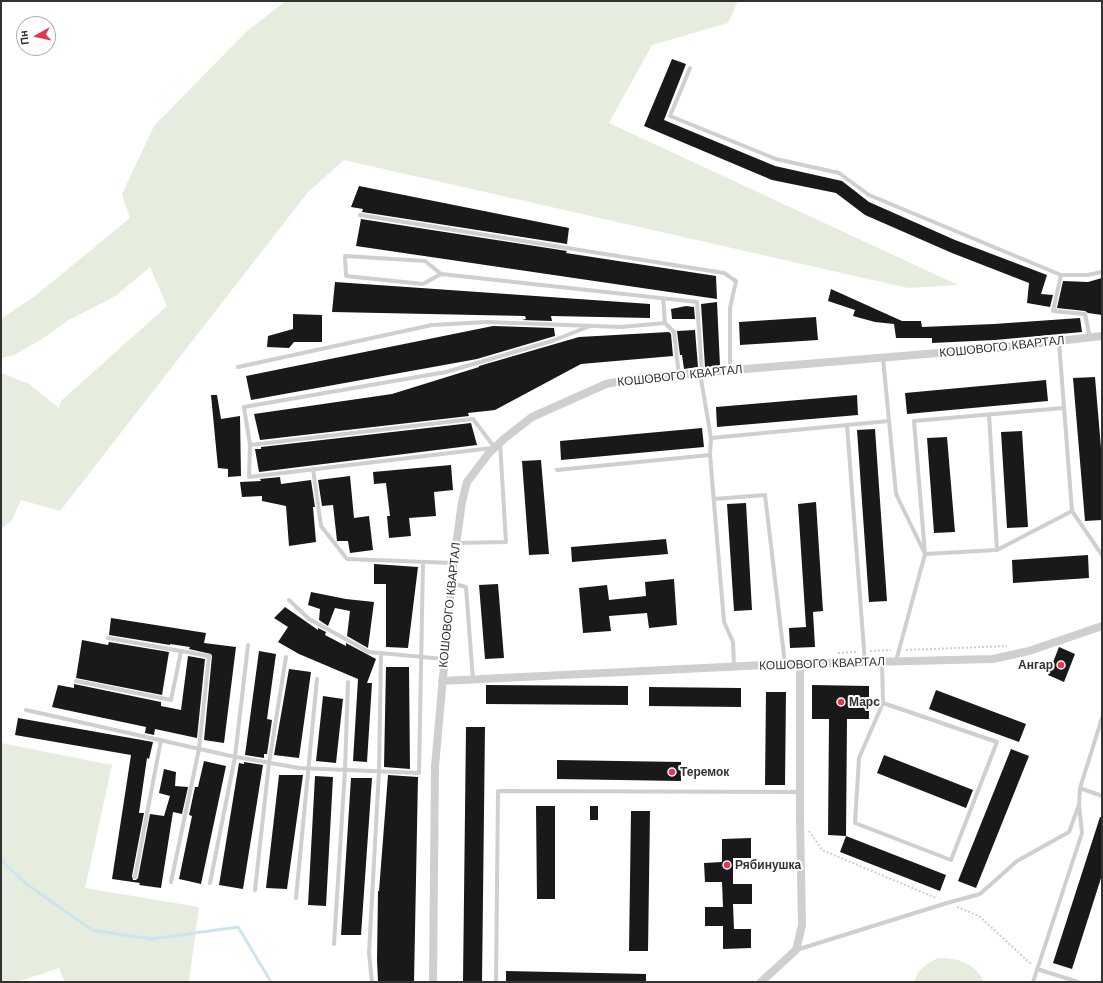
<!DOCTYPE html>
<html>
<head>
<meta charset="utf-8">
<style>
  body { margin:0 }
  #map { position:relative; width:1103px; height:983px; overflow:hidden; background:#fff; font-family:"Work Sans",sans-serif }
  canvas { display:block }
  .frame { position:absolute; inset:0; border:2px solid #323232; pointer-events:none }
  .north { position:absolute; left:16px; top:16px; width:40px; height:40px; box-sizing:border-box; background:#fff; border:1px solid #adadad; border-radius:50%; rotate:262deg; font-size:11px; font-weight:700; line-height:16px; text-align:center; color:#323232 }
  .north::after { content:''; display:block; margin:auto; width:14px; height:18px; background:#e8354f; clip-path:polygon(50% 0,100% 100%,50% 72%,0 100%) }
</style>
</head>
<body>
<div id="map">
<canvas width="1103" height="983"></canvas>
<div class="frame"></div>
<div class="north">Пн</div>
</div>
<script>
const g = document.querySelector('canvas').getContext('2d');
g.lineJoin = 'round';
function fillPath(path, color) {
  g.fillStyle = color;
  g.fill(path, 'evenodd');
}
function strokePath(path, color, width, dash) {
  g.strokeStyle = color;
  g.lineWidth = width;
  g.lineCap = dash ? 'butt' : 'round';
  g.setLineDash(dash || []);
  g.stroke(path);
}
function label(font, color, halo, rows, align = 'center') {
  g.font = font + ' "Work Sans",sans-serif';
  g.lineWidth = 4;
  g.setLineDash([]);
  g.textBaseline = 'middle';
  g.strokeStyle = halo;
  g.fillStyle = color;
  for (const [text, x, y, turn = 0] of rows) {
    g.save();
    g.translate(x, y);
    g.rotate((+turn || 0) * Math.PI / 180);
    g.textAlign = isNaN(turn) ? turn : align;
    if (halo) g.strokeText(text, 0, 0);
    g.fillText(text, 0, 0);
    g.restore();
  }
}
fillPath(new Path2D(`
  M286 1H738L728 23 652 45 609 123 958 285 908 288 344 160 308 192 60 511 21 500 12 520 1 529V373L29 384 59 408 61 401 167 306 150 267 114 297 69 320 42 339 14 355 1 358V319L35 296 130 218 122 194 154 126 247 31Z
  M1 743 112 765 85 888 199 907 189 982H65L59 968 17 982H1Z
  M938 958C958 958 975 963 984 982H914C918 969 926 964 938 958Z`), '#e6ecde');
strokePath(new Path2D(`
  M1 860 25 883 92 930 151 939 238 927 271 982`), '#cde4ee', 3);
fillPath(new Path2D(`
  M672 59 686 64 664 120 775 166 842 181 869 202 955 240 1047 275 1041 294 1053 295 1050 307 1027 303 1029 283 952 253 865 215 836 193 772 180 644 126Z
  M359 186 569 228 567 244 362 212 363 209 351 207Z
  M361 219 567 251 566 253 716 276 717 299 356 246Z
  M1102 278V315L1088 313 1085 311 1057 308 1063 281 1088 282Z
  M335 282 650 304V318L551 316 552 321 522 320 526 319 525 316 332 312Z
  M831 289 902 321H921L922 327 994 324 1080 318 1082 332 995 340 932 343V338H896L894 324 875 322 853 316 855 310 828 301Z
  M717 302 720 366 705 367 701 304Z
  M686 306 694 307 695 319H672L671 309Z
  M293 314 322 315V342H294L289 348 267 347 268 336 293 329Z
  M816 317 818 340 740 345 739 322Z
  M493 326 554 328 555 336 477 359 251 400 246 376Z
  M695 330 698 367 684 369 682 355H680L677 331Z
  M669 332 671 334 673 356 581 364 495 410 468 413 469 416 260 440 254 414 392 394 479 367V366L579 337Z
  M1095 377 1102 460V520L1085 521 1073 378Z
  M1046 380 1048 401 907 414 905 393Z
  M211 395H217L221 419 240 416 241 476 228 477V469L218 468Z
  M857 395 858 415 717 427 716 407Z
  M471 423 477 445 259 472 255 449H261V447Z
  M702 428 704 447 561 460 560 441Z
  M875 429 887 601 869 602 857 430Z
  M1022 431 1028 527 1007 528 1001 432Z
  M947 437 955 532 934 533 927 438Z
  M541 460 549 554 529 555 522 461Z
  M451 465 453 490 434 492 436 516 409 518 411 536 389 538 387 516H390L386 483 374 484 373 472Z
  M350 476 354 518 369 516 373 550 350 553 348 541H337L333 505 322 506 318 480Z
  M280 477 281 484 311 480 315 507H313L316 542 289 546 286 506 262 501V496L242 497 240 482 261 481 260 479Z
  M816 502 823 611 813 612 815 647 790 648 789 628 806 627 798 504Z
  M746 503 752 610 734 611 727 504Z
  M666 539 668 554 572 562 571 547Z
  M1088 555 1089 578 1013 583 1012 560Z
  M374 564 418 567 408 648 386 647V584H374Z
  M674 579 677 625 649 628 647 613 609 616 611 631 583 633 579 588 607 585 609 600 646 596 645 582Z
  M498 584 504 658 485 659 479 585Z
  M311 592 346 599 374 602 368 648 347 636 350 611 335 608 328 626 319 620 320 609 308 605Z
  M285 607 318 630V628L326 632 325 635 346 646V643L376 659 367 683H372L367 762 353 761 358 679 299 654 278 642 288 627 274 618Z
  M111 618 206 633 204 643 236 647 224 743 204 740 212 656 211 654 189 649 190 647 170 644V645L109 635Z
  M82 640 108 645 109 642 169 652 162 695 76 678Z
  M1059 647 1075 654 1064 682 1048 675Z
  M259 651 276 654 267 719 272 720 267 754H264V758L245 755Z
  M188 656 205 659 197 738 155 729 154 735 145 733 146 727 52 707 58 685 74 688V684L161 702V706L181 710Z
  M386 667H409L410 769 384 767Z
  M289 669 311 672 299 758 274 755Z
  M486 685 628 686V705L486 704Z
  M812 685 869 686V719H847L846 836 828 835 829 719H812Z
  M649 687 741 688V707L649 706Z
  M936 690 1026 724 1019 742 929 709Z
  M766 692H786L785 785H765Z
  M323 696 343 699 336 763 316 761Z
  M18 718 153 742 149 759 147 758 139 813H144L132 876 133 880H136L138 878 150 814 164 816 170 796 159 793 164 769 176 772 175 786 188 787 182 814 173 812 161 888 139 885 140 883 112 879 131 755 15 735Z
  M466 727H485L482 982H463Z
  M1011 749 1029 756 976 888 958 881Z
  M884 755 973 790 966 808 877 773Z
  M557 760 681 762V781L557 779Z
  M204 761 226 766 201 884 179 879 192 816 189 815 195 787H198Z
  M244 762 263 765 243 889 219 885 239 763 244 764Z
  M279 775H303L287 889 266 888Z
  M388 775 418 777 414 982H378L377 960 378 891H379Z
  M315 776 333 777 326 906 308 905Z
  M351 778H372L361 935H341Z
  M536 806H555V899H537Z
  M590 806H598V820H590Z
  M631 811H650L648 951H629Z
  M1100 817H1102V875L1072 969 1053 963Z
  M846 836 946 875 940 891 840 852Z
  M751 838V858H733V884H752V904H733L734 929H751V948L723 949V926H705V907H723L722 882H705L704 863 722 862V839Z
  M506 971 646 974V982H506Z`), '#191919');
strokePath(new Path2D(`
  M906 650 1007 646
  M870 651 891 650
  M838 653 857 652
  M809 831 822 850 936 898
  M957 907 979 916 1032 965`), '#cfcfcf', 2, [2, 2]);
strokePath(new Path2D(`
  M690 68 670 116 776 159 839 173 869 195 1061 275H1087L1102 272
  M360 215 724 273 736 281 730 308V370
  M441 274 423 284 346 276 345 256 425 261 441 274 697 302 702 373
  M1061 275 1053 311 1085 314 1090 338
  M663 298 665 323
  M1059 342 1072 511 1102 555
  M883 358 896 494 925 554 896 661
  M238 367 432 325 487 322 621 327 665 323 674 332 679 375
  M700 373 711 438 889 421
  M1063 408 914 421 925 554 997 550 1072 511
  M989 414 997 550
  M847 425 865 663
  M711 438 710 455 724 622 733 642 734 667
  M250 445 249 477 492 448
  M495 448 473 419 250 445 244 407 446 372 552 341 590 326
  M313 469 321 526 347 559 453 563
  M557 470 710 455
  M714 499 765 495 785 664
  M457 543 506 542 500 443
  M451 583 466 587 473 680
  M289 600 309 619 369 652 444 659
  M108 638 209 656 199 749 171 882
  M882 662 883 703 859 758 855 823 951 860 997 742 883 703
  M76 681 171 700 181 651
  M26 710 231 756 299 768 419 773 423 562
  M1080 788 1102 796
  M135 877 161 740
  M210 883 235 757 248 645
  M255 890 269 763 286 657
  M296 898 317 679
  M334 944 345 770 348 682
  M796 950 947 903 980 894 1017 861 1069 832 1079 805
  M1037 969 1078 982
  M372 982 369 953 379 771 381 653
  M496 982 498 791 800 792
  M1033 982 1082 833 1079 805 1080 788 1102 718`), '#cfcfcf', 4);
strokePath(new Path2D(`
  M442 681 785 664 993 659 1029 651 1102 626
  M433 982 435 766 453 567 462 502 467 482 489 453 505 438 532 417 606 384 637 378 998 348 1102 336
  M761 982 796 950 802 925 800 818V664`), '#cfcfcf', 8);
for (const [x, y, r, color] of [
  [1061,665,4,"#e8354f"],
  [841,702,4,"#e8354f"],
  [672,772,4,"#e8354f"],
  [727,865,4,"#e8354f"]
]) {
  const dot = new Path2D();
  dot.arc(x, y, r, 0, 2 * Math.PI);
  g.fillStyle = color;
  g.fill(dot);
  strokePath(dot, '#fff', 1.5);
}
label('12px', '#323232', '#fff', [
  ["КОШОВОГО КВАРТАЛ",1002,347,-6],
  ["КОШОВОГО КВАРТАЛ",680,376,-6],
  ["КОШОВОГО КВАРТАЛ",450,605,-84],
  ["КОШОВОГО КВАРТАЛ",822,664,-2]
]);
label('bold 12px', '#323232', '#fff', [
  ["Ангар",1053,665,"right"],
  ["Марс",849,702],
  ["Теремок",680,772],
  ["Рябинушка",735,865]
], 'left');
</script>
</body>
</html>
